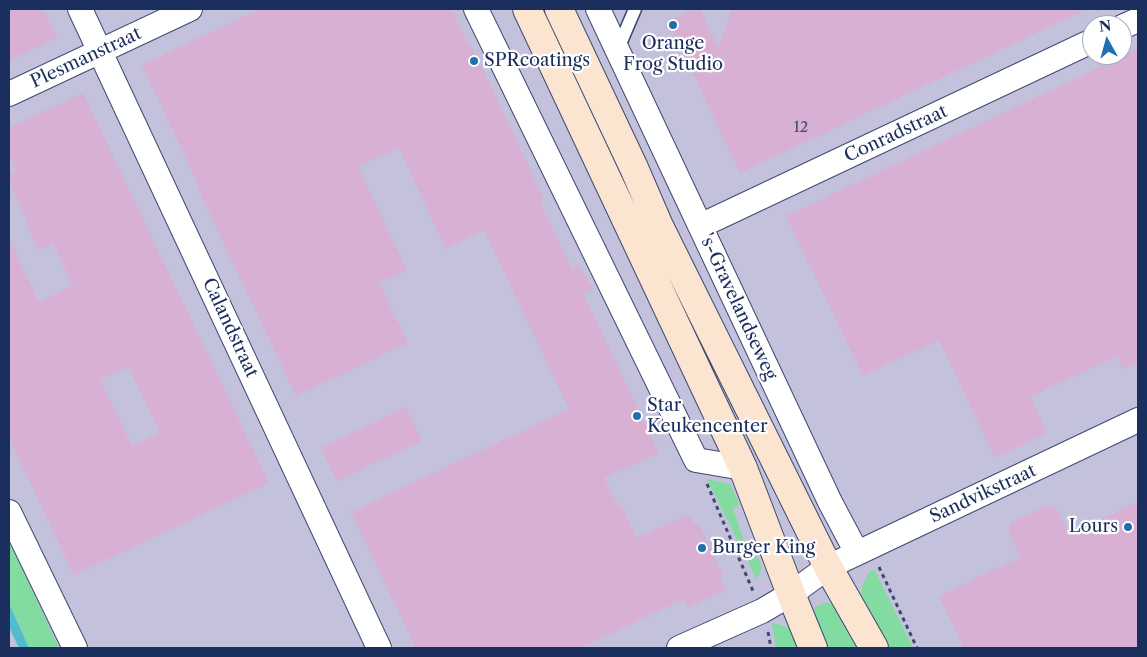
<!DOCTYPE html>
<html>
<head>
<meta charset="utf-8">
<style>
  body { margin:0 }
  #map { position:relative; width:1147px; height:657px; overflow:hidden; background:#f0ecd7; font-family:"Libre Caslon Text",serif }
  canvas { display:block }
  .frame { position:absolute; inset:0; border:10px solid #1b2f5e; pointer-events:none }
  .north { position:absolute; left:1082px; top:15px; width:50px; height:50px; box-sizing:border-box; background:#fff; border:1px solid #a4acbf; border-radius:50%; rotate:353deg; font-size:14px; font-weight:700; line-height:20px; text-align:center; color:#1b2f5e }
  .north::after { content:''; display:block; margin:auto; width:18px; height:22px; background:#1f6fb2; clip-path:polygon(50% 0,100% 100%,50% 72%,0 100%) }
</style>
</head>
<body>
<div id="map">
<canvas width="1147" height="657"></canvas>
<div class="frame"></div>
<div class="north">N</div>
</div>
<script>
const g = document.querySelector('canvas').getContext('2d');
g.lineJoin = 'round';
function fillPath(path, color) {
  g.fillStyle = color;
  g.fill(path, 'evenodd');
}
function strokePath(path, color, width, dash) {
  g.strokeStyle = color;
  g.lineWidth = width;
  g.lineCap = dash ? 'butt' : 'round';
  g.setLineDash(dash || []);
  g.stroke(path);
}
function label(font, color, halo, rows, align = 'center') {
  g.font = font + ' "Libre Caslon Text",serif';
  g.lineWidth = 4.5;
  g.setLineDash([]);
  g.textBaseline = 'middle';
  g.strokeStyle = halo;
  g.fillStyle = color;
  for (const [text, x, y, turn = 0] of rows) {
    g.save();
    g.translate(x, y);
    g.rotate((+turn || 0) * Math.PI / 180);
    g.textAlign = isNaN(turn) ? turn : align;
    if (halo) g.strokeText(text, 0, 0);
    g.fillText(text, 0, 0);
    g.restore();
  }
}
fillPath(new Path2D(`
  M9 9H1138V648H9ZM1092 25H1122V55H1092Z`), '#c3c1db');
fillPath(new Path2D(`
  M707 479 730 484 740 505 733 508 746 548 752 559 757 556 762 567 757 580Z
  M9 541 59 648H29L9 604Z
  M874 569 913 648H886L861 599 862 586 868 574Z
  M827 602 837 607 862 648H828L813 617 815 607Z
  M772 623C793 627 792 630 801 648H776Z`), '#82dba1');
fillPath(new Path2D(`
  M9 604 29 648H19L9 627Z`), '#52bbcf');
fillPath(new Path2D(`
  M9 9H43L57 38 9 60Z
  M260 9H451L469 46 471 45 545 201 540 203 572 269 578 265 593 289 583 293 659 453 604 478 618 506 621 505 637 538 689 514 694 524 698 523 724 577 720 579 726 590 688 608 684 599 581 648H416L351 512 569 409 484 230 446 249 399 148 358 167 407 270 379 283 408 343 296 396 197 187 199 186 142 65Z
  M694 9H700L718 48 732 9H1087L740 173 668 21Z
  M1138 49V362L1123 369 1117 356 1030 397 1047 433 995 458 939 340 863 376 786 216Z
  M83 93 269 483 74 575 9 438V239L39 302 73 285 53 243 39 250 26 223 28 222 9 182V176L17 172 9 155V128ZM129 367 160 433 132 446 100 380Z
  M406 407 422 441 337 481 321 448Z
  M1138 502V648H964L939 596 1021 557 1009 534V528L1011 522 1048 505 1053 506 1058 511 1069 535Z`), '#d7b0d3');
const lane = new Path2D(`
  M617 51 635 9`);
const street = new Path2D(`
  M80 9 379 648
  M476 9 696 460 743 468
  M598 9 830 502 857 553
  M1122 27 1138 20
  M9 94 190 9
  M700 226 1092 41
  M9 512 75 648
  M679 648 762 611 791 594 828 567 1138 420`);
const secondary = new Path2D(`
  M527 9 743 468 791 594 813 648
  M559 9 634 168 659 226 828 567 874 648`);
strokePath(lane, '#3b4b70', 15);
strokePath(street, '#3b4b70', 26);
strokePath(secondary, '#3b4b70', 30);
strokePath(new Path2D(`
  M707 484 753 591
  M879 567 917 648
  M768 632 771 648`), '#3b4b70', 3, [4, 4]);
strokePath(lane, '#fff', 12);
strokePath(street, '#fff', 24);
strokePath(secondary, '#fce5d0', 28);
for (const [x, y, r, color] of [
  [673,25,5,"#1f6fb2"],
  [474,61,5,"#1f6fb2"],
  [637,416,5,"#1f6fb2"],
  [1128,527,5,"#1f6fb2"],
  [702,548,5,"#1f6fb2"]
]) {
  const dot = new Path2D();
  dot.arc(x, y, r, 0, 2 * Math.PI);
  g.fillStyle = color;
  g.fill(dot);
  strokePath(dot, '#fff', 2);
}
label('15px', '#4a4f7b', null, [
  ["12",801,128]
]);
label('18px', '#1b2f5e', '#fff', [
  ["Orange",673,44,"center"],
  ["Frog Studio",673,65,"center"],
  ["SPRcoatings",484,61],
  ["Star",647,406],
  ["Keukencenter",647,427],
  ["Lours",1118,527,"right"],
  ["Burger King",712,548]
], 'left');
label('18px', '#1b2f5e', '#fff', [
  ["Plesmanstraat",86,58,-25],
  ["Conradstraat",896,134,-25],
  ["'s-Gravelandseweg",738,307,65],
  ["Calandstraat",230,328,65],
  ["Sandvikstraat",983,494,-25]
]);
</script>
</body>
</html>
